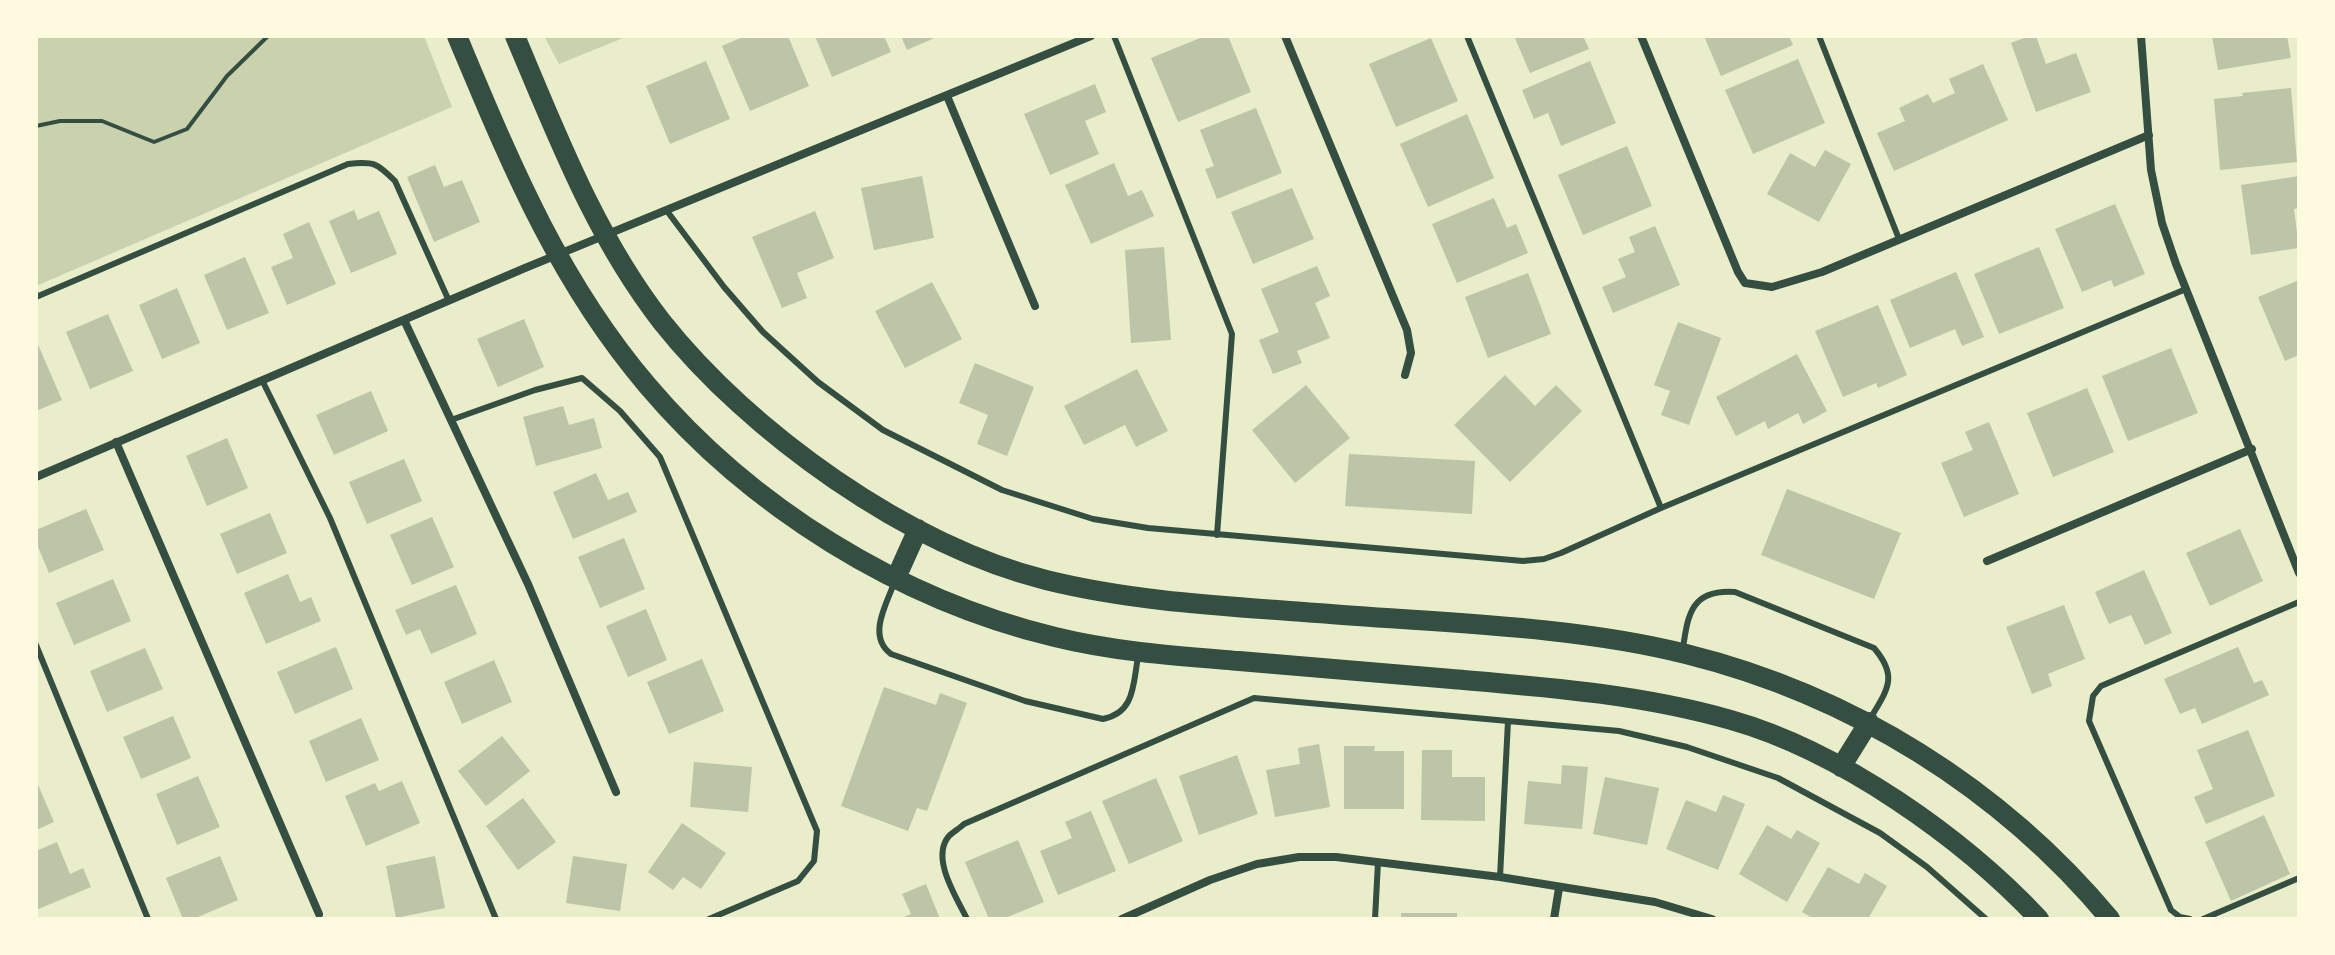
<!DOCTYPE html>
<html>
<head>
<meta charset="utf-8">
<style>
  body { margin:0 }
  #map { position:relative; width:2335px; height:955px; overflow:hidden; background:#e9edc9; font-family:"Varela Round",sans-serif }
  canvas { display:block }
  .frame { position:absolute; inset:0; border:38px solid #fefae0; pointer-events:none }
</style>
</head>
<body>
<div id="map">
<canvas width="2335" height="955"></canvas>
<div class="frame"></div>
</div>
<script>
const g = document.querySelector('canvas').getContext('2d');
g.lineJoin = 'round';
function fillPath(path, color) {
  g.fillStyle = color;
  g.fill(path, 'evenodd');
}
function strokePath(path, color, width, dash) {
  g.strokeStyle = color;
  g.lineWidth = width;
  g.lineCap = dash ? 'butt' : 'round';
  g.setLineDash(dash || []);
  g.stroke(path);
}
fillPath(new Path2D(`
  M36 36H424L452 107 36 286Z
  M544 36H628L559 64Z`), '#cad2ad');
fillPath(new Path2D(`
  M745 36H788L809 86 750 111 722 46Z
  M815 36H884L891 52 832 77Z
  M901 36H939L907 50Z
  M1205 36H1228L1251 92 1178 122 1151 58Z
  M1514 36H1583L1589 49 1530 73Z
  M1704 36H1789L1793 45 1721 76Z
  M2029 36H2036L2046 64 2076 53 2091 92 2036 112 2011 43Z
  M2212 36H2287L2291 58 2218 70Z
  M1431 38 1458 101 1396 127 1369 64Z
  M1798 59 1825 123 1753 154 1725 90Z
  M706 61 730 119 670 144 646 86Z
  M1590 61 1616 123 1561 146 1548 113 1534 119 1522 90Z
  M1983 64 2008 120 1894 171 1877 133 1905 121 1899 108 1928 94 1933 103 1955 93 1949 79Z
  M1095 84 1106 112 1085 121 1099 154 1050 175 1024 114Z
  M2291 88 2297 162 2220 170 2214 99 2243 96 2242 93Z
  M1256 108 1282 173 1217 199 1205 169 1214 166 1200 130Z
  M1467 114 1494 178 1428 207 1400 144Z
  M1627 146 1652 206 1583 235 1558 175Z
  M1825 150 1851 164 1819 222 1767 194 1790 153 1815 167Z
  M1114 163 1128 196 1142 190 1154 216 1091 244 1065 185Z
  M435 165 444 187 462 180 480 222 434 242 407 177Z
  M922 176 934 238 874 250 861 188Z
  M2299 176V208L2294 209 2299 248 2251 255 2241 185Z
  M1292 188 1314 239 1253 264 1231 212Z
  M1494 198 1507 228 1516 224 1528 253 1457 283 1432 224Z
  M2115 204 2145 274 2114 287 2111 280 2082 292 2055 229Z
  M354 210 358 220 379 211 397 254 351 273 329 221Z
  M815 211 834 258 797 273 807 298 782 308 752 237Z
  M309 222 336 284 287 305 271 267 293 258 283 234Z
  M1655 226 1680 285 1613 313 1602 287 1626 277 1618 259 1635 252 1629 237Z
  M1164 247 1171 340 1131 343 1125 250Z
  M2039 247 2064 308 1999 334 1974 274Z
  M245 257 269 313 227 330 204 275Z
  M1317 266 1330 296 1315 303 1330 338 1297 351 1302 363 1273 374 1259 340 1279 332 1261 289Z
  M1956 272 1984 337 1962 346 1955 329 1910 348 1890 300Z
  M1528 273 1551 334 1488 358 1465 297Z
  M2299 280V355L2285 361 2258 297Z
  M932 282 962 339 905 368 875 311Z
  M177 288 200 343 162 359 139 305Z
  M1878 305 1907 375 1878 388 1876 383 1843 397 1815 331Z
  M108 314 133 371 90 389 66 332Z
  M524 319 544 367 498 387 477 339Z
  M1678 322 1721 338 1689 425 1661 415 1670 391 1654 385Z
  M36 340 62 400 36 411Z
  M2171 348 2198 413 2128 441 2102 376Z
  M1797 354 1827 411 1803 424 1798 413 1768 429 1765 421 1736 436 1716 397Z
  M975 363 1034 387 1007 456 977 444 988 415 959 403Z
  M1137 369 1168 431 1136 447 1125 425 1084 445 1064 406Z
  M1505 375 1535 406 1556 385 1582 411 1510 482 1454 425Z
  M1306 385 1350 438 1295 483 1252 430Z
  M2087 388 2114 452 2053 477 2027 413Z
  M371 391 388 431 334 455 316 415Z
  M563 406 569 425 594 418 602 448 536 466 523 417Z
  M1989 422 2019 494 1964 517 1941 463 1973 450 1965 432Z
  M227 438 248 488 207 506 186 456Z
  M1349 454 1475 461 1472 514 1345 506Z
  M404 459 422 501 367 524 349 482Z
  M596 473 608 500 628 492 637 512 573 539 553 492Z
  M1787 489 1901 533 1874 599 1761 555Z
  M86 509 104 550 49 573 36 542V530Z
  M270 513 287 553 237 574 220 534Z
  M432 517 454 567 412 585 390 535Z
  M2240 529 2263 581 2210 606 2186 553Z
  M624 538 645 589 600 608 578 557Z
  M2144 570 2172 633 2145 645 2131 615 2109 624 2095 592Z
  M288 574 300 602 311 597 321 621 266 644 244 593Z
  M113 579 131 621 74 645 56 603Z
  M456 585 477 634 431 654 420 629 406 635 395 610Z
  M2064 605 2085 659 2048 674 2052 686 2032 694 2006 627Z
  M646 609 667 660 628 677 606 626Z
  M336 647 353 689 295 714 277 672Z
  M2238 647 2254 683 2262 680 2269 695 2202 724 2195 708 2180 714 2164 679Z
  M145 648 163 689 107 712 90 671Z
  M702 659 724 711 669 734 647 682Z
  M494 660 512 702 462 724 444 682Z
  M884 687 936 705 940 693 967 703 927 811 917 808 908 831 841 806Z
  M173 716 191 758 141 779 123 737Z
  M361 718 379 760 326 782 309 741Z
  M2248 730 2275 796 2206 824 2194 797 2213 789 2197 750Z
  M502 736 530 771 486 806 458 771Z
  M1319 744 1330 807 1275 817 1266 770 1300 764 1298 748Z
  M1344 746H1375L1374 751H1404V809H1344Z
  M1422 750H1452V777H1485V821L1421 820Z
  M1237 755 1258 814 1199 835 1179 776Z
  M694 762 752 767 748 812 690 807Z
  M1562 765 1588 767 1582 829 1524 824 1528 781 1561 784Z
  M198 776 220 827 177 845 156 794Z
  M1605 777 1659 788 1647 845 1593 834Z
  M1156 778 1183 841 1129 864 1102 801Z
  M36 780 54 822 36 830Z
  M402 781 420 823 366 846 345 796 375 783 379 791Z
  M1723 795 1745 804 1718 870 1666 849 1686 800 1716 812Z
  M523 798 556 842 518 870 486 826Z
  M1091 811 1116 871 1058 895 1040 851 1072 838 1065 822Z
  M2264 815 2290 874 2231 901 2205 842Z
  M682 823 726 853 701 889 683 877 673 890 648 872Z
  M1767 825 1791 839 1797 830 1820 843 1787 902 1739 874Z
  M1018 840 1044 902 1003 919H989L965 862Z
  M57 842 70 874 83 868 91 887 36 910V851Z
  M220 856 238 900 193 919H183L166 878Z
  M435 856 445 908 396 918 386 866Z
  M573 856 627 864 620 911 566 903Z
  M1828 867 1859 884 1865 873 1887 886 1868 919H1814L1802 912Z
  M926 884 940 919H899L911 914 902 894Z
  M1401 913H1457V919H1401Z`), '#bcc5a7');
strokePath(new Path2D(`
  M36 126 60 121H102L154 142 187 129 227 76 268 36`), '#344e41', 4);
strokePath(new Path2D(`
  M1114 36 1232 334 1217 535
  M1467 36 1661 508 2186 289
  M1819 36 1899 239
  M667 211 724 287 763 332 818 382 883 430 1002 490 1093 519 1148 528 1523 561 1544 559 1561 553 1661 508
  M36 297 348 164C374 161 377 163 395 181L449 301
  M262 380 330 518 496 919
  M451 420 535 390 582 378 620 411 660 457 817 831 814 861 798 881 709 919
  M895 581C886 605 867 636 891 654L1025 701 1103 719C1135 713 1133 684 1138 657
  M36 645 148 919
  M1683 648C1688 613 1692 589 1735 592L1874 648C1899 677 1887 690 1870 719
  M1500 877 1508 721
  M967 919C957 898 930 858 949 836 953 832 960 828 964 824L1254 698 1508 721 1619 731 1687 747 1778 778 1880 833 1927 867 1986 919
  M1375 919 1378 862
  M2190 919 2180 917 2171 910 2089 721 2093 696 2101 686 2299 602
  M2203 919 2299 878`), '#344e41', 6);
strokePath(new Path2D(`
  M1285 36 1407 330 1411 353 1405 375
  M1641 36 1738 272 1745 283 1772 287 1822 272 2149 135
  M2141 36 2151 170 2162 223 2176 264 2299 573
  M947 96 1035 306
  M404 320 528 584 616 792
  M116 442 319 914
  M36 477 525 268 1091 36
  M1987 561 2252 449
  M1122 919 1210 880 1257 864 1299 857H1336L1500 877 1655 902 1712 919
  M1554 919 1559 888`), '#344e41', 8);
strokePath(new Path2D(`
  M457 36C510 162 557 279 647 385 750 507 900 600 1055 637 1116 652 1177 656 1239 661 1310 667 1381 673 1452 679 1546 687 1640 694 1731 720 1840 751 1962 837 2039 919
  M515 36C557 135 595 236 662 322 750 433 907 545 1046 580 1135 602 1227 606 1317 613 1437 623 1571 625 1686 654 1851 695 2001 788 2110 919
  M896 578 918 529
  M1841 767 1869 722`), '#344e41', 20);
</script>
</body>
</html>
